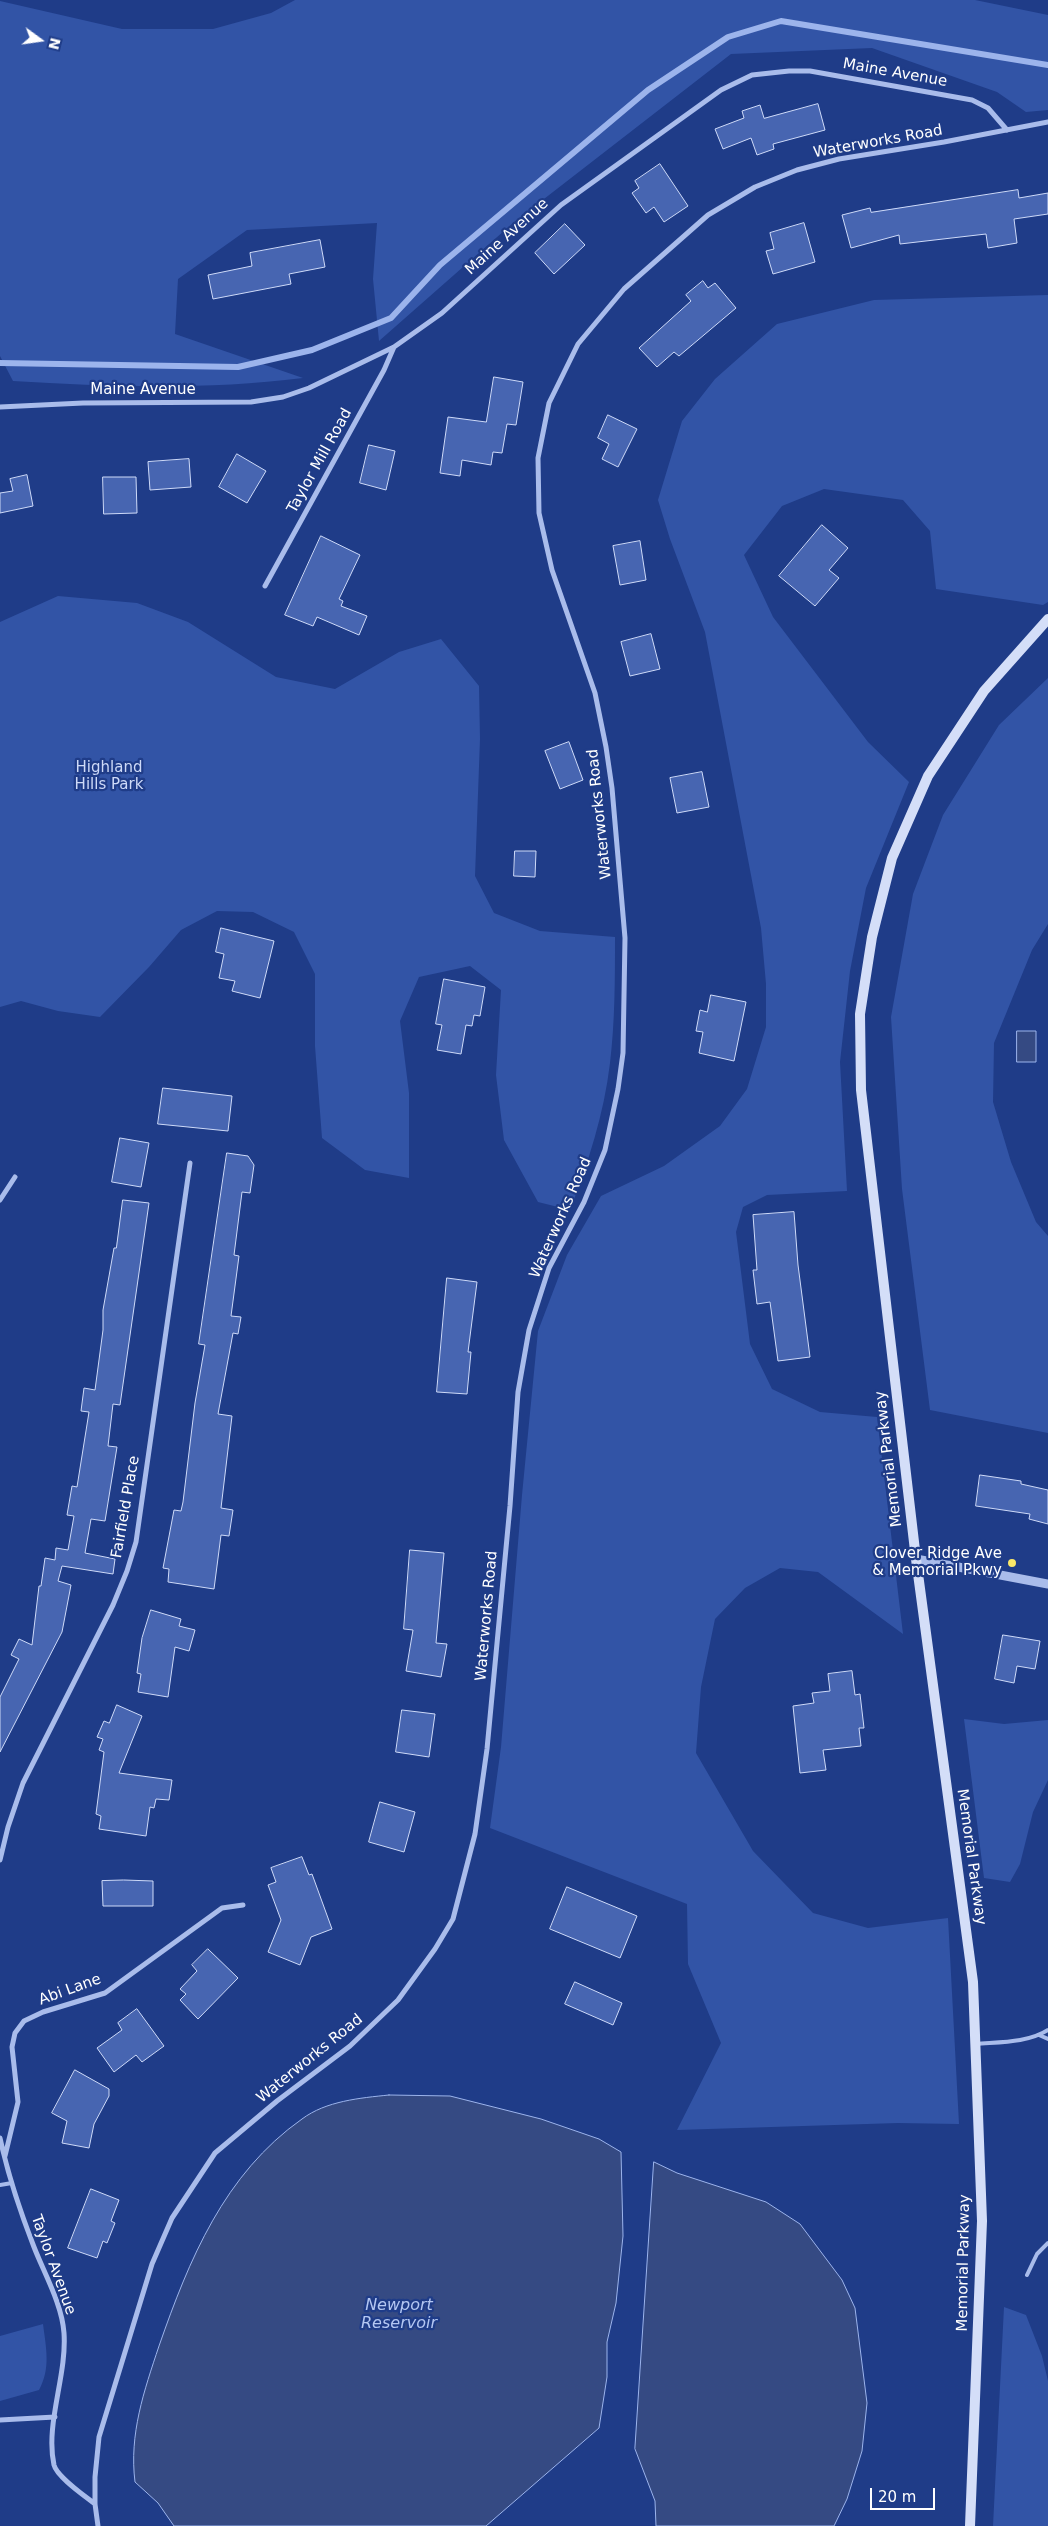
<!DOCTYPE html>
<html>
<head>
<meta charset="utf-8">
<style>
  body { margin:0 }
  #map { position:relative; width:1048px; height:2526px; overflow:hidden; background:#1f3c88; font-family:"DejaVu Sans",sans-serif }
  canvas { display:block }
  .north { position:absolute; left:15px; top:15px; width:50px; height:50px; -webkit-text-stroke:4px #1f3c88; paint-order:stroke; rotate:104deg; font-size:14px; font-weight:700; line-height:20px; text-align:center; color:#fff }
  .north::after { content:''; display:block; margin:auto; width:18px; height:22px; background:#fff; clip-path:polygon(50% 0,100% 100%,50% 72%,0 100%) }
  .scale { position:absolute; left:870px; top:2488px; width:65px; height:22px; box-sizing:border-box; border:2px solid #fff; border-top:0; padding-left:6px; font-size:15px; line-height:18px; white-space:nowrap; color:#fff; -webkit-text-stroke:4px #1f3c88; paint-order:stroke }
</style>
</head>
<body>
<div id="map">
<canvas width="1048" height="2526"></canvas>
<div class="north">N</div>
<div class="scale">20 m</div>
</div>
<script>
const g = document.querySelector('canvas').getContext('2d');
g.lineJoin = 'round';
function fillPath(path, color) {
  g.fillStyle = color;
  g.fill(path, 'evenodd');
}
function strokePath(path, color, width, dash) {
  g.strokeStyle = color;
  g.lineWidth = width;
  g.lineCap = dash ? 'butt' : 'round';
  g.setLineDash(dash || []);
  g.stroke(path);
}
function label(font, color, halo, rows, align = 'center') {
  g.font = font + ' "DejaVu Sans",sans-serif';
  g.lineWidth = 4.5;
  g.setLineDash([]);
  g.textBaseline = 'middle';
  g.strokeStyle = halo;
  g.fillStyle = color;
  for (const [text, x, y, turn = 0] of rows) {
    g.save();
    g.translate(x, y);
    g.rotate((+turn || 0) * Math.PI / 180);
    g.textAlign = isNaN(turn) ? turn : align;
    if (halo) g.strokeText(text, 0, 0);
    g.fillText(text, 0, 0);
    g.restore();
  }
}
fillPath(new Path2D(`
  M295 0H975L1048 15V110L1026 112 997 92 872 48 731 54 513 223 379 341 373 279 377 223 247 230 178 279 175 334 303 378C208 390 109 387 13 381L0 356V1L122 29H213L271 13Z
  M1048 295V602L1043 605 936 589 930 531 903 500 824 489 782 506 744 555 773 617 868 742 909 782 866 888 850 971 840 1062 847 1191 767 1195 743 1207 736 1232 750 1344 772 1389 820 1412 877 1417 903 1634 818 1572 780 1568 745 1588 715 1619 701 1687 696 1753 753 1851 813 1913 868 1928 948 1918 959 2124 898 2123 677 2130 721 2043 688 1964 687 1904 490 1828 501 1747 522 1495 538 1331 567 1255 601 1196 664 1166 720 1126 747 1089 766 1027V984L761 928 705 632 670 539 658 500 682 421 715 379 777 324 874 300Z
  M58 596 137 603 188 622 276 677 335 689 399 652 441 639 479 686 480 739 475 876 494 913 540 931 615 937C615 979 615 1022 610 1063 604 1114 588 1163 570 1210L538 1202 504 1140 496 1075 501 990 470 966 419 977 400 1021 409 1093V1178L365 1170 322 1138 315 1046V974L294 932 253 912 217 911 181 930 149 967 100 1017 58 1011 21 1001 0 1007V622Z
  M1048 678V924L1032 950 994 1043 993 1102 1011 1162 1036 1222 1048 1236V1433L930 1410 902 1189 891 1017 913 894 943 815 999 725Z
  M964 1719 1004 1724 1048 1720V1780L1033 1812 1020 1864 1010 1882 984 1878Z
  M1004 2307 1026 2315 1042 2356 1048 2381V2526H993Z
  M43 2324C46 2348 51 2368 39 2390L0 2401V2336Z`), '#3254a6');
const water = new Path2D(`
  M1017 1031H1036V1062H1017Z
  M389 2095 450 2096 541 2119 599 2139 621 2152 623 2236 616 2303 607 2342V2377L599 2428 486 2526H174L158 2503 135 2482C129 2434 144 2391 159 2346 189 2260 224 2174 302 2119 326 2101 360 2098 389 2095Z
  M654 2162 677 2173 766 2202 800 2224 842 2280 855 2308 867 2403 862 2451 847 2499 834 2526H656L655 2501 635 2449Z`);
fillPath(water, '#354a83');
strokePath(water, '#9cb4ec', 1);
strokePath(new Path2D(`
  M0 363 238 367 312 350 391 318 440 265 648 90 728 37 781 21 1048 65`), '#9cb4ec', 6);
const building = new Path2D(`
  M818 104 825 130 773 144 774 149 757 155 751 138 723 149 715 129 744 118 742 111 760 105 764 118Z
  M660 164 688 206 664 222 654 207 646 213 632 193 639 188 635 181Z
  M1018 190 1019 198 1048 193V214L1014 219 1017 243 988 248 986 234 900 244 899 235 851 248 842 215 870 208 871 212Z
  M804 223 815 262 773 274 766 251 774 249 770 233Z
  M565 224 585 245 554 274 535 253Z
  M320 240 325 267 289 274 291 284 213 299 208 275 252 266 250 253Z
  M703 281 708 288 715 283 736 308 679 356 674 352 657 367 639 348 691 301 686 295Z
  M494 377 523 382 516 425 507 424 502 453 493 452 491 465 462 460 460 476 440 473 448 417 486 422Z
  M608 415 637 429 618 467 602 459 609 444 598 438Z
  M369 445 395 451 386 490 360 483Z
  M237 454 266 471 247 503 219 487Z
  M189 459 191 487 150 490 148 462Z
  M27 475 33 506 0 513V493L13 491 10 479Z
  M103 477H136L137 513 104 514Z
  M822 525 848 548 829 570 839 578 815 606 779 576Z
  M321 536 360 555 339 599 343 601 341 606 367 616 359 635 317 617 313 626 285 615Z
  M640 541 646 580 620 585 613 546Z
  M651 634 660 669 630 676 621 642Z
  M569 742 583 780 560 789 545 751Z
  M702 772 709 807 677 813 670 778Z
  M515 851H536L535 877 514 876Z
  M221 928 274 941 260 998 232 991 235 981 219 978 224 954 216 952Z
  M444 979 485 987 480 1016 474 1015 472 1026 466 1025 461 1054 437 1050 442 1025 436 1024Z
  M711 995 746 1002 734 1061 699 1053 703 1032 696 1031 700 1010 707 1012Z
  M163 1088 232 1096 228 1131 158 1124Z
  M120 1138 149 1143 141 1187 112 1182Z
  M227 1153 248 1156 254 1165 250 1193 242 1192 234 1255 239 1256 231 1316 241 1317 238 1334 233 1333 218 1414 232 1416 221 1508 233 1510 229 1536 221 1535 214 1589 168 1582 169 1569 163 1568 174 1510 181 1511 183 1502 195 1403 205 1345 199 1344Z
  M123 1200 149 1203 120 1405 113 1404 108 1446 117 1447 105 1521 91 1519 85 1553 115 1559 113 1574 62 1566 58 1581 71 1585 62 1632 0 1752V1697L19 1659 11 1655 19 1639 32 1645 39 1586H41L45 1558 55 1560 56 1548 68 1550 74 1516 67 1515 72 1486 77 1487 89 1412 81 1411 84 1388 95 1390 103 1330V1310L114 1248H116Z
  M794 1212 798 1265 810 1357 778 1361 770 1302 757 1304 753 1270H757L753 1215Z
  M447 1278 477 1282 468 1352H471L467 1394 437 1392Z
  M980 1475 1021 1481V1484L1048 1490V1524L1029 1519 1030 1514 976 1506Z
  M410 1550 444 1553 436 1643 447 1644 441 1677 406 1671 413 1630 404 1629Z
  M151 1610 181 1619 179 1626 195 1630 189 1651 175 1647 168 1697 138 1692 141 1674 137 1673 142 1638Z
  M1003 1635 1040 1641 1035 1669 1017 1666 1014 1683 995 1679Z
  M852 1671 855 1695 860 1694 864 1728H859L861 1746 823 1750 826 1770 800 1773 793 1706 814 1703 812 1693 830 1691 828 1674Z
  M117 1705 142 1716 119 1773 172 1780 169 1800 156 1799 154 1808 150 1807 146 1836 99 1829 101 1816 96 1814 104 1752 99 1750 103 1739 97 1737 104 1721 109 1723Z
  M402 1710 435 1714 429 1757 396 1752Z
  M380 1802 415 1812 404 1852 369 1842Z
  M302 1857 309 1875 312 1874 332 1929 311 1937 300 1965 268 1952 281 1920 268 1885 276 1882 271 1868Z
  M124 1880 153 1881V1906H103L102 1881Z
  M567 1887 637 1916 620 1958 550 1929Z
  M208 1949 238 1978 198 2019 180 2000 186 1994 180 1989 197 1971 192 1965Z
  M575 1982 622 2003 613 2025 565 2004Z
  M137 2009 164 2046 142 2062 136 2055 114 2072 97 2048 122 2030 118 2023Z
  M75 2070 109 2089V2096L94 2124 89 2148 62 2143 67 2121 52 2113Z
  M91 2189 119 2200 111 2221 115 2223 107 2243 103 2241 97 2258 68 2248Z`);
fillPath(building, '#4765b1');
strokePath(building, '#cedaf8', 1);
strokePath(new Path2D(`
  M1039 2035 1048 2039
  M976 2044C999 2042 1028 2043 1048 2030
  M0 2185 12 2183
  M1027 2275 1037 2254 1048 2243`), '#a9bceb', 4);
strokePath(new Path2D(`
  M0 407 83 403 251 402 283 397 309 388 394 347 442 313 561 205 721 90 752 75 789 71H810L972 100 988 108 1007 130
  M265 586 384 370 394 347
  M0 1200 15 1177
  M0 1860 8 1827 23 1783 113 1605 127 1571 136 1542 190 1163
  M0 2138C8 2175 20 2211 34 2247 44 2273 62 2304 64 2333 67 2376 45 2424 54 2465 57 2477 85 2496 95 2504
  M5 2156 18 2102 12 2047 15 2033 24 2021 43 2012 105 1993 222 1908 243 1905
  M0 2420 55 2417
  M98 2526 95 2504V2477L99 2437 152 2264 172 2218 215 2153 277 2101 350 2046 398 2000 435 1949 453 1919 475 1834 487 1749 510 1506 518 1392 529 1330 549 1268 584 1202 605 1150 618 1089 623 1053 625 938 612 788 606 747 595 693 552 570 539 513 538 458 549 403 578 344 624 289 708 215 755 187 797 170 839 159 944 142 1048 122`), '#a9bceb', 5);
strokePath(new Path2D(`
  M916 1559 1048 1584`), '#a9bceb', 9);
strokePath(new Path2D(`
  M970 2526 982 2221 973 1982 916 1559 861 1090 860 1014 872 937 892 858 928 776 984 691 1048 619`), '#d4def8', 10);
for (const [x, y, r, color] of [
  [1012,1563,5,"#f9e768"]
]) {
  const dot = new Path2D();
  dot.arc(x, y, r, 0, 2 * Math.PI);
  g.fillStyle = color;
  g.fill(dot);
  strokePath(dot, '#1f3c88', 2);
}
label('15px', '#fff', '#1f3c88', [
  ["Maine Avenue",895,73,10],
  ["Waterworks Road",878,142,-10],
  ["Maine Avenue",507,237,-42],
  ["Maine Avenue",143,390],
  ["Taylor Mill Road",320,461,-61],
  ["Waterworks Road",600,814,-96],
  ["Waterworks Road",561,1218,-66],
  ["Memorial Parkway",889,1459,-97],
  ["Fairfield Place",126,1507,-80],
  ["Waterworks Road",487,1616,-85],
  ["Memorial Parkway",971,1857,82],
  ["Abi Lane",70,1990,-20],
  ["Waterworks Road",310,2059,-39],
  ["Memorial Parkway",964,2263,-89],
  ["Taylor Avenue",53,2265,70]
]);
label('15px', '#cedaf8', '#1f3c88', [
  ["Highland",109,768],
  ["Hills Park",109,785]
]);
label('15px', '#fff', '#1f3c88', [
  ["Clover Ridge Ave",1002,1554],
  ["& Memorial Pkwy",1002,1571]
], 'right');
label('italic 16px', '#b4c7f2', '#1f3c88', [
  ["Newport",399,2306],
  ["Reservoir",399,2324]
]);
</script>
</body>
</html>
